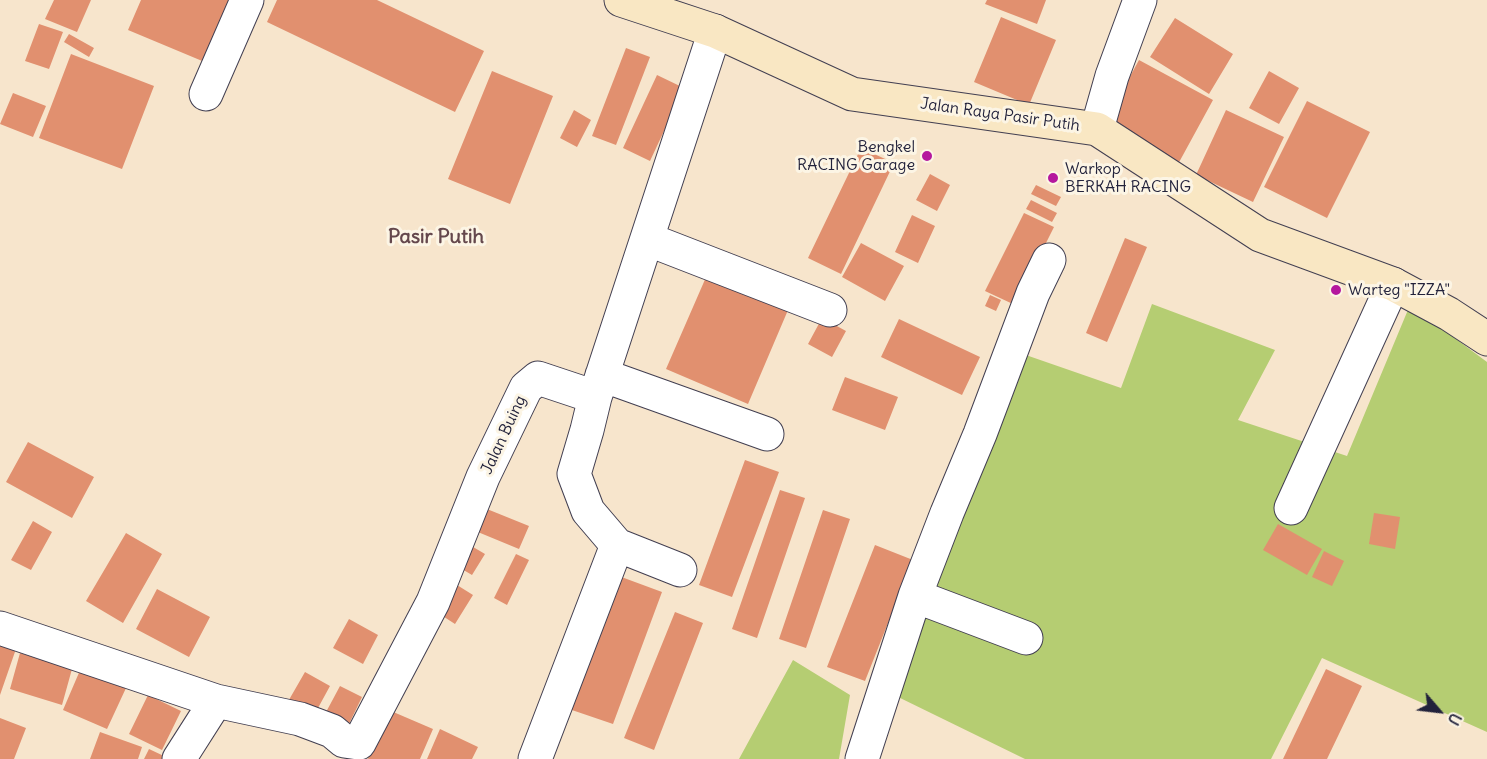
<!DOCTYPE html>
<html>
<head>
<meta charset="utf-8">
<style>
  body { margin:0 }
  #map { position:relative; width:1487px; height:759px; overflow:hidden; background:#f7e5cc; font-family:Delius,sans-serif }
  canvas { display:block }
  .north { position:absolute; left:1409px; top:681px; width:60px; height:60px; -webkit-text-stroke:4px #fcf5e5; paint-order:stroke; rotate:118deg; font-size:16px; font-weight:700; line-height:24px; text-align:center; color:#22223b }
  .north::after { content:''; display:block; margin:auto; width:21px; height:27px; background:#22223b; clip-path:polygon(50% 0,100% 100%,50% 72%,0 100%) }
</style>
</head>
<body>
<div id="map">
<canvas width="1487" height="759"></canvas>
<div class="north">U</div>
</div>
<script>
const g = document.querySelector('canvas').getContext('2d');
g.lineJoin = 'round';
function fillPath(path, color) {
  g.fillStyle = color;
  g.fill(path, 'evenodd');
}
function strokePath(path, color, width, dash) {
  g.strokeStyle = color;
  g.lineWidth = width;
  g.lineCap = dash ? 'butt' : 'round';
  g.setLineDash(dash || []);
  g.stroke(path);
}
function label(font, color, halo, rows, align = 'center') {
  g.font = font + ' Delius,sans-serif';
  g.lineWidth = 6;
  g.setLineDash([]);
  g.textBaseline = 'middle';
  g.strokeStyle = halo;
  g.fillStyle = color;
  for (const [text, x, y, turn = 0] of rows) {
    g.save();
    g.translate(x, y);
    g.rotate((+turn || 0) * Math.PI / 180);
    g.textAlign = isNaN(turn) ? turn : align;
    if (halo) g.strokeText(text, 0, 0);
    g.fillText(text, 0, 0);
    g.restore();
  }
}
fillPath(new Path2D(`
  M1152 304 1275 350 1238 420 1347 456 1410 305 1487 362V732L1322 658 1271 759H1025L894 695 997 345 1121 388Z
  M793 660 850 695 839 759H739Z`), '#b5cd72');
fillPath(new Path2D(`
  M54 0H91L77 32 45 19Z
  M141 0H234L207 63 128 30Z
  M277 0H377L484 51 455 112 267 22Z
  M987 0H1046L1037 24 985 4Z
  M1001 17 1056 40 1029 105 974 82Z
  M1175 18 1233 54 1209 94 1150 57Z
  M39 24 63 32 49 69 25 61Z
  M69 34 94 48 89 57 64 42Z
  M626 48 650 57 616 145 592 136Z
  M71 54 154 86 122 169 39 138Z
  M1139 60 1213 100 1177 166 1103 126Z
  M492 71 553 96 510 204 448 179Z
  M1269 71 1299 88 1279 124 1249 108Z
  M657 75 684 88 650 161 623 148Z
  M13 93 46 106 33 137 0 124Z
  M1307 101 1370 132 1327 218 1264 187Z
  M574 110 591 120 577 147 560 138Z
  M1226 110 1284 137 1253 202 1196 175Z
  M861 148 894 163 841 274 808 258Z
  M930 174 950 185 937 211 916 200Z
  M1036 185 1061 197 1056 206 1031 194Z
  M1031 200 1057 213 1052 222 1026 209Z
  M1024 213 1054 227 1015 305 985 291Z
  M912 215 935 226 918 263 895 252Z
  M1125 238 1147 247 1107 342 1086 333Z
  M861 243 904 266 885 301 842 277Z
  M710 268 791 303 748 404 666 369Z
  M990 295 1001 300 996 311 985 306Z
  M822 318 846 331 832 357 808 344Z
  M899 319 980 357 962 395 881 357Z
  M845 377 898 397 885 430 832 410Z
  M28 442 94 477 72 518 6 482Z
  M745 460 779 472 732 597 699 585Z
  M780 490 805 498 757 638 732 629Z
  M482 507 529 526 519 549 473 530Z
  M823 510 850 519 806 648 779 639Z
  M1374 513 1400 517 1395 549 1369 544Z
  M33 521 52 532 31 570 11 560Z
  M1278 524 1322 549 1307 575 1263 550Z
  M126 533 162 554 123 623 86 601Z
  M468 544 485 554 472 575 455 565Z
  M875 545 913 560 865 681 827 667Z
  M1324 551 1344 561 1332 586 1312 577Z
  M516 554 529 560 507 605 494 598Z
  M616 575 662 592 613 724 566 708Z
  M457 585 473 595 455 624 438 613Z
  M157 589 210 617 189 657 136 629Z
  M675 612 703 623 654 750 624 738Z
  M349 619 378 635 363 664 333 648Z
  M0 640 17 646 0 695Z
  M20 653 72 669 62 705 10 689Z
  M81 668 126 688 107 729 63 710Z
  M1326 669 1362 686 1327 759H1283Z
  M305 672 330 686 312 719 286 705Z
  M340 686 362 697 348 726 325 714Z
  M148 695 181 711 162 750 129 734Z
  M384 708 433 729 420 759H369L363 756Z
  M0 718 26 728 14 759H0Z
  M440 729 478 747 472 759H427Z
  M100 732 142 747 138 759H90Z
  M149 749 166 757 165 759H144Z`), '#e1906f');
const street = new Path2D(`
  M206 94 247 0
  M1097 129 1112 76 1140 0
  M647 239 830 310
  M602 375 767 434
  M595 397 587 430 574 474 588 511 617 545 680 570
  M1291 508 1393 284
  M915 596 1026 638
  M0 628 216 701 300 719 332 731 344 741 359 743 433 602 483 477 526 388 538 378 595 397 715 31
  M179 759 216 701
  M535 759 617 545
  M862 759 915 596 947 513 980 434 1033 293 1049 260`);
const secondary = new Path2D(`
  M621 0 715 31 852 94 1097 129 1260 235 1393 284 1449 314 1487 339`);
strokePath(street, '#423f51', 35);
strokePath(secondary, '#423f51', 35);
strokePath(street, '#fff', 33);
strokePath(secondary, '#f9e7c3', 33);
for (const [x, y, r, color] of [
  [927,156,6,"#b5179e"],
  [1053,178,6,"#b5179e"],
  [1336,290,6,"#b5179e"]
]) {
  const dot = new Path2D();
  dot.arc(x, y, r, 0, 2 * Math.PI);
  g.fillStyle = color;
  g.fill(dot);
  strokePath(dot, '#fcf5e5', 2);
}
label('16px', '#22223b', '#fcf5e5', [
  ["Jalan Raya Pasir Putih",1000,115,8],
  ["Jalan Buing",504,435,-65]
]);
label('16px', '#22223b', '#fcf5e5', [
  ["Bengkel",915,147,"right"],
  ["RACING Garage",915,165,"right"],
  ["Warkop",1065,169],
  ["BERKAH RACING",1065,187],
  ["Warteg \"IZZA\"",1348,290]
], 'left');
label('bold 20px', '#65484d', '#fcf5e5', [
  ["Pasir Putih",436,237]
]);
</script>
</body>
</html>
